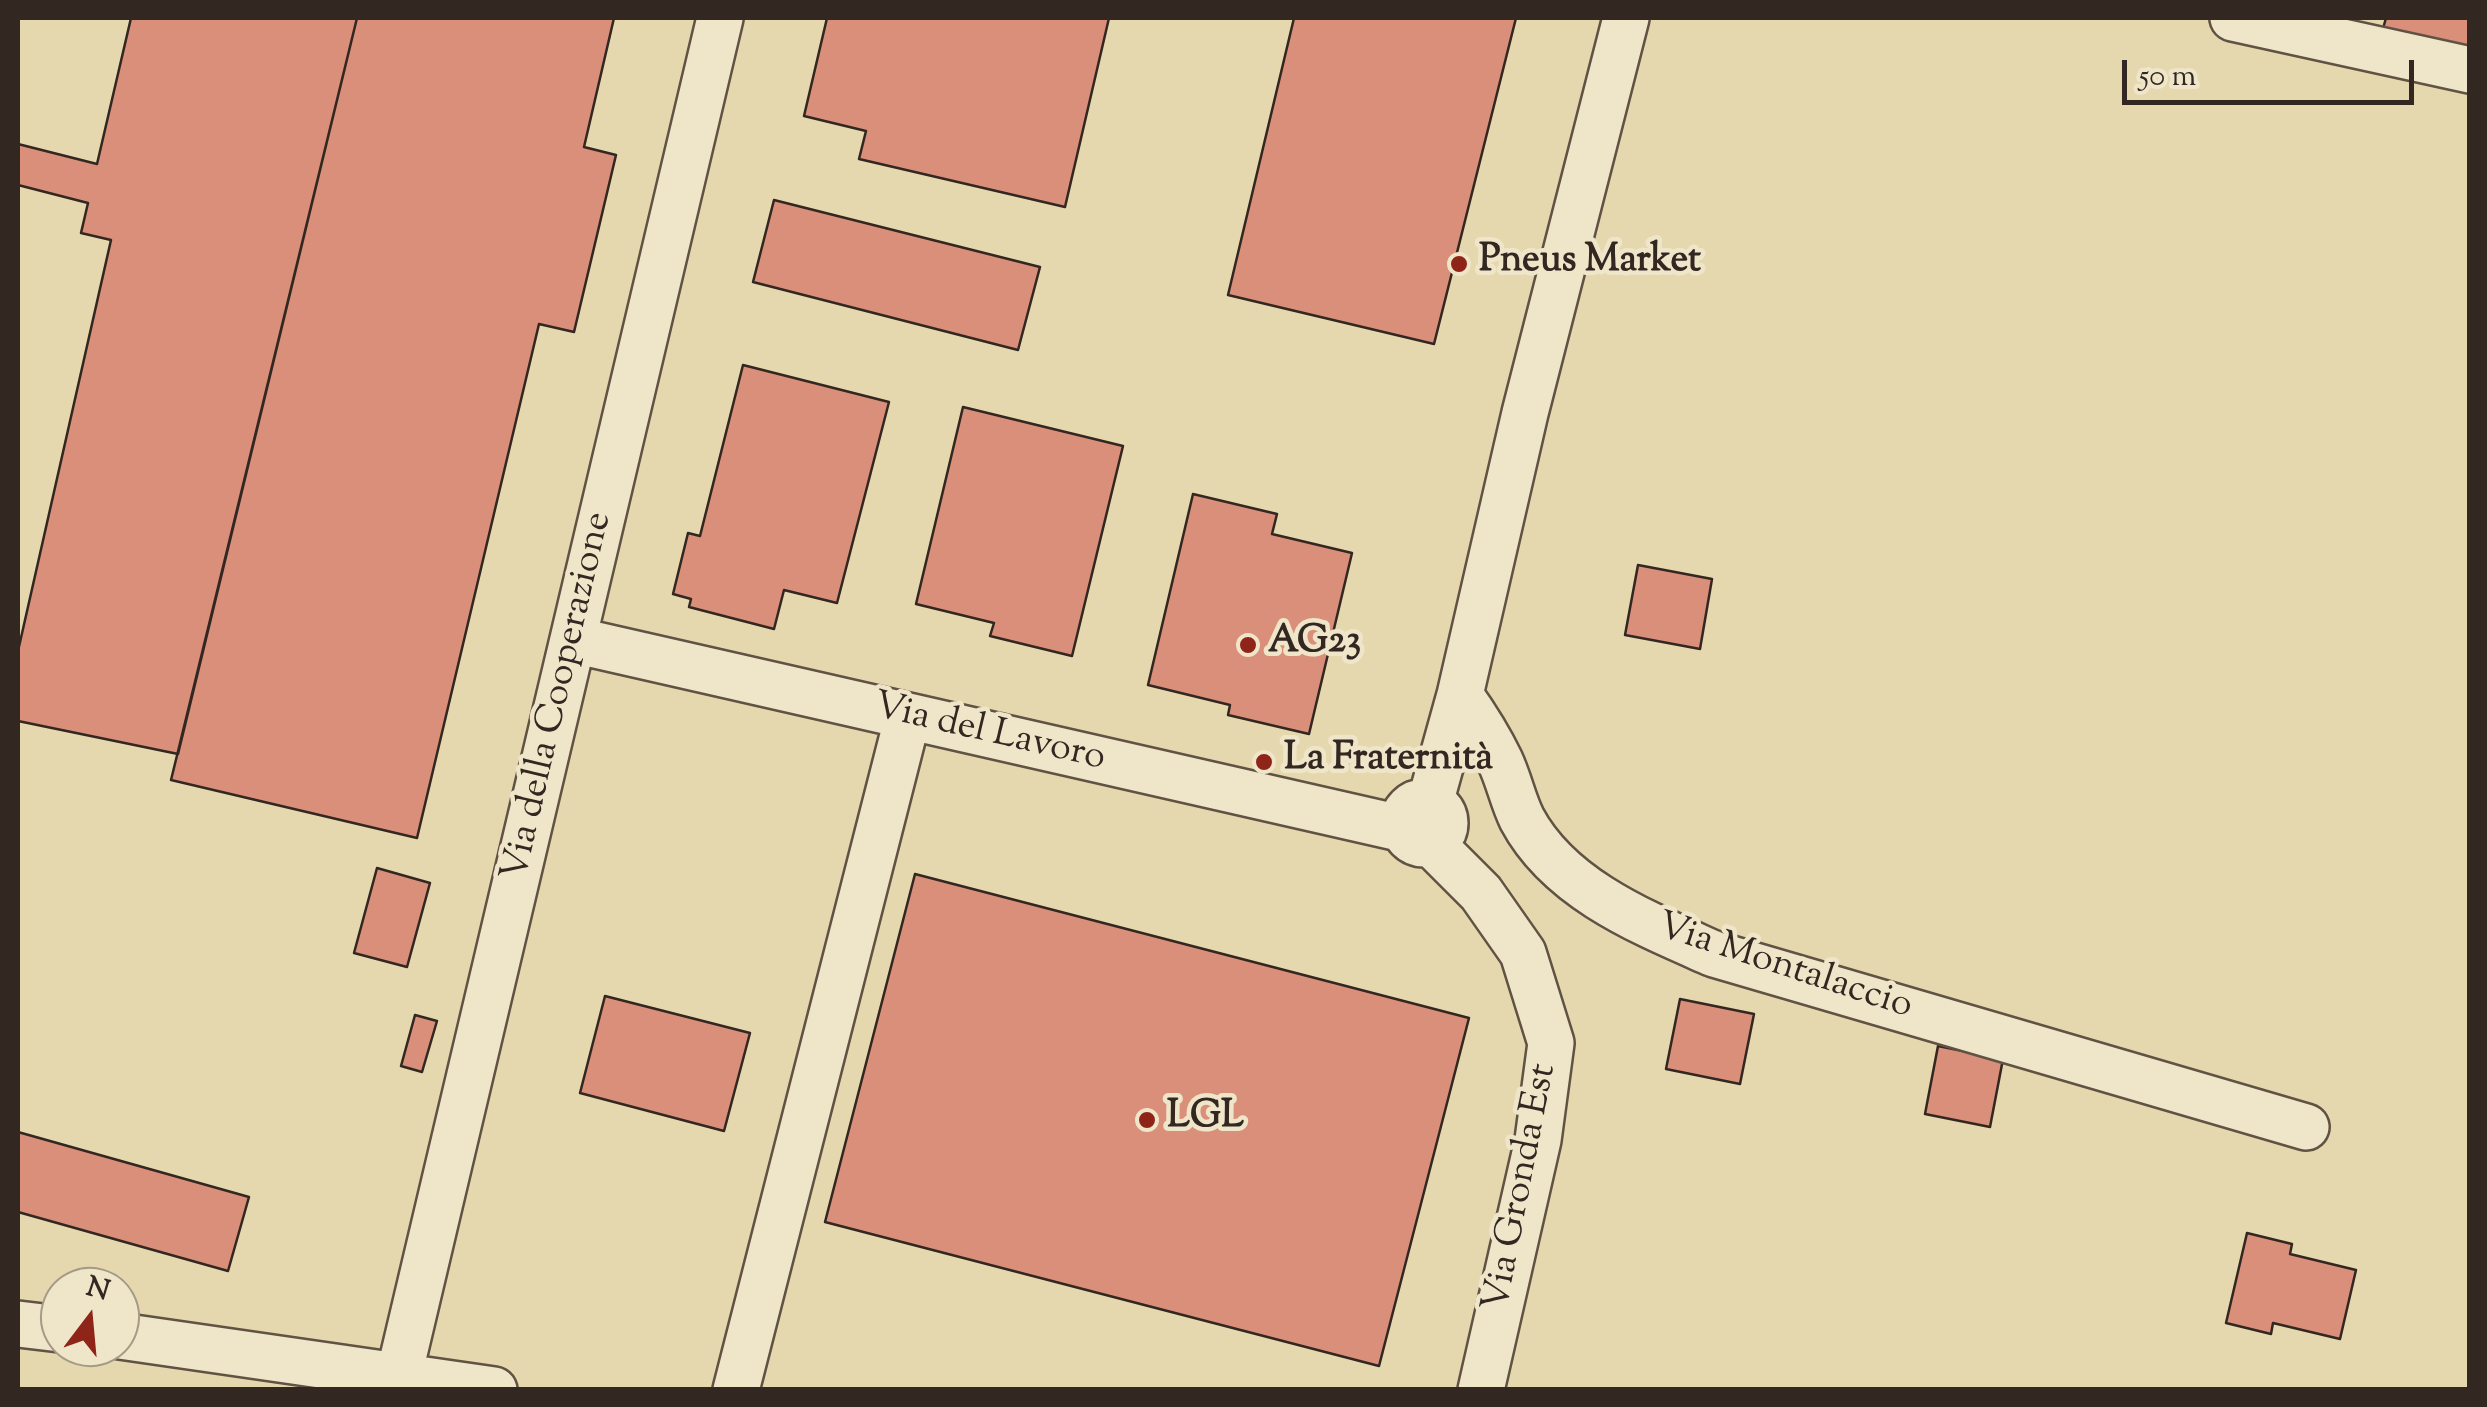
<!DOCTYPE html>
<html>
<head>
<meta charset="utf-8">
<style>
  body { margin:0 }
  #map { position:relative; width:2487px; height:1407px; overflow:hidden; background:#e6d8ae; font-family:"Sorts Mill Goudy",serif }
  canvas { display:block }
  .frame { position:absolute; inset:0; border:20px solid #332721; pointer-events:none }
  .north { position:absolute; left:40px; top:1267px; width:100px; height:100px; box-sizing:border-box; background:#efe6ca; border:2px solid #a49a86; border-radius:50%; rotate:16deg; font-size:28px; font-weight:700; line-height:40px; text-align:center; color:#332721 }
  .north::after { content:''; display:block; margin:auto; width:35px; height:45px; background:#8f2418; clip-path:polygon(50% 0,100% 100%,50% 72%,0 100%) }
  .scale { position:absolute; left:2122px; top:60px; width:292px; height:45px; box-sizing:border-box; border:5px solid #332721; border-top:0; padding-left:12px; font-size:30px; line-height:35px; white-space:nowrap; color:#332721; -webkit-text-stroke:8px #efe6ca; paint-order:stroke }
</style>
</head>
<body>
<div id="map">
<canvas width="2487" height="1407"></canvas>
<div class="frame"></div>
<div class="north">N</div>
<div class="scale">50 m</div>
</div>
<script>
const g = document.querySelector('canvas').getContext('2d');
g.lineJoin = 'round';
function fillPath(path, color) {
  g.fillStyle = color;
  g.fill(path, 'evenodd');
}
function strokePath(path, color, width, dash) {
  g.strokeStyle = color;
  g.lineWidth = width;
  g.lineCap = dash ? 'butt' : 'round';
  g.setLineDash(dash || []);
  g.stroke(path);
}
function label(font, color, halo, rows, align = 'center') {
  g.font = font + ' "Sorts Mill Goudy",serif';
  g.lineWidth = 9;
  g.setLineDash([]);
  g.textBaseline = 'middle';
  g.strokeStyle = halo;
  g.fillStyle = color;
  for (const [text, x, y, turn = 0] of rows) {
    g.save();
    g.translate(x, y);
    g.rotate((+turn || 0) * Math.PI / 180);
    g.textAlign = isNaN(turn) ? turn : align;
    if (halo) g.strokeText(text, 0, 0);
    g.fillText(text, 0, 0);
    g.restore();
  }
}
const building = new Path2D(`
  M131 18H357L178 754 18 721V651L111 240 81 233 88 203 18 185V144L97 164Z
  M357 18H614L584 147 616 155 574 332 539 324 417 838 171 780Z
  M827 18H1109L1065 207 859 159 866 131 804 116Z
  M1294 18H1516L1434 344 1228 295Z
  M2386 18H2470V54L2382 32Z
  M774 200 1040 267 1018 350 753 282Z
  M743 365 889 402 837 603 784 590 774 629 689 607 691 599 673 594 688 533 700 536Z
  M963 407 1123 446 1072 656 990 636 994 623 916 604Z
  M1193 494 1277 514 1272 534 1352 553 1309 734 1228 715 1230 705 1148 685Z
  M1638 565 1712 579 1700 649 1625 635Z
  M377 868 430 883 407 967 354 953Z
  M915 874 1469 1018 1379 1366 825 1222Z
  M605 996 750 1033 724 1131 580 1093Z
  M1680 999 1754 1014 1740 1084 1666 1069Z
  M415 1015 437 1021 422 1072 401 1066Z
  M1938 1046 2003 1059 1990 1127 1925 1114Z
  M18 1132 249 1197 228 1271 18 1212Z
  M2247 1233 2292 1244 2290 1254 2356 1270 2340 1339 2273 1323 2271 1334 2226 1323Z`);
fillPath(building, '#d98f79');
strokePath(building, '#332721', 2.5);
const minor = new Path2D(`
  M1626 18 1525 413 1460 695C1475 716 1489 738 1500 761 1509 780 1513 801 1522 819 1560 890 1644 923 1714 954L2306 1127
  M2233 18 2470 70
  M574 640 1404 829
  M1403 823a21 21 0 1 1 42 0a21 21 0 1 1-42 0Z
  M1430 803 1460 695
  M1431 843 1481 893 1523 953 1551 1043 1538 1140 1481 1390
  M18 1324 60 1329
  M120 1336 494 1390
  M399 1375 720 18
  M736 1390 908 716`);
strokePath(minor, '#605344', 50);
strokePath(minor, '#efe6ca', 45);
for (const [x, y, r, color] of [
  [1459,264,10,"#8f2418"],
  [1248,645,10,"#8f2418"],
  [1264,762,10,"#8f2418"],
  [1147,1120,10,"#8f2418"]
]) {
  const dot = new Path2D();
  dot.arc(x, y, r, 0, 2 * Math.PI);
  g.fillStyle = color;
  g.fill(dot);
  strokePath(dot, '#efe6ca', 4);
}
label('bold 38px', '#332721', '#efe6ca', [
  ["Pneus Market",1479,264],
  ["AG23",1268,645],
  ["La Fraternità",1284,762],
  ["LGL",1167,1120]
], 'left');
label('38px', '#332721', '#efe6ca', [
  ["Via della Cooperazione",560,697,-77],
  ["Via del Lavoro",989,735,13],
  ["Via Montalaccio",1784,969,18],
  ["Via Gronda Est",1523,1188,-79]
]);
</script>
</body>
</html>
